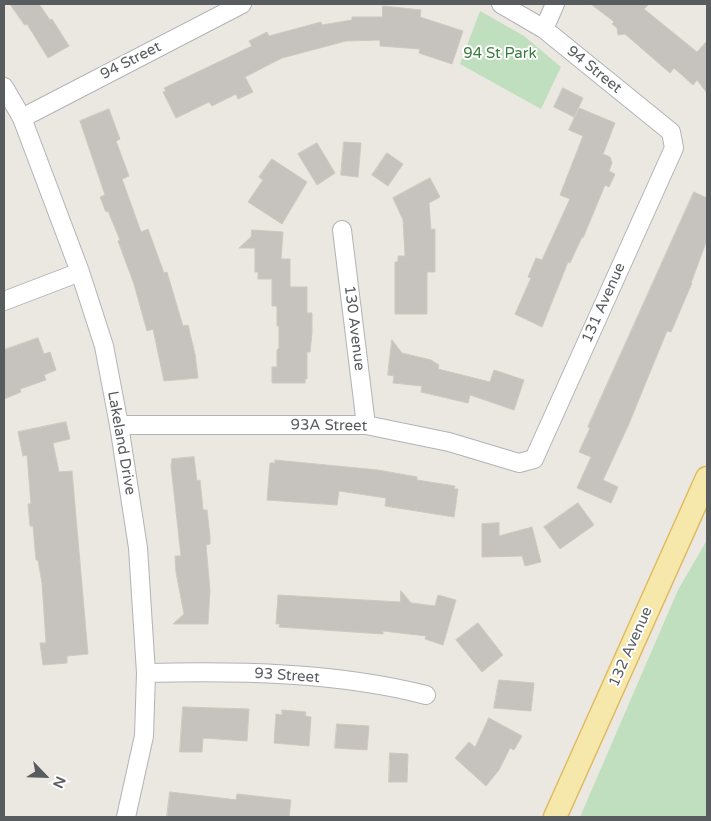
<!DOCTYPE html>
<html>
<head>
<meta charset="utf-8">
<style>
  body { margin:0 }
  #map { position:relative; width:711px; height:821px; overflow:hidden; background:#eae8e0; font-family:"Varela Round",sans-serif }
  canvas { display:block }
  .frame { position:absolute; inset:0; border:5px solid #595c5f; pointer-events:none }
  .north { position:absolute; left:20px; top:751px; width:50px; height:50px; -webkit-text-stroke:4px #fff; paint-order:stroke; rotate:114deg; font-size:14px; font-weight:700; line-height:20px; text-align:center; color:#595c5f }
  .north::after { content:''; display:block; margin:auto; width:18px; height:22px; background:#595c5f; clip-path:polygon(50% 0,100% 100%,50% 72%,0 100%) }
</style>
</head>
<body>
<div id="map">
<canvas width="711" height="821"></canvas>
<div class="frame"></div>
<div class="north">N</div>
</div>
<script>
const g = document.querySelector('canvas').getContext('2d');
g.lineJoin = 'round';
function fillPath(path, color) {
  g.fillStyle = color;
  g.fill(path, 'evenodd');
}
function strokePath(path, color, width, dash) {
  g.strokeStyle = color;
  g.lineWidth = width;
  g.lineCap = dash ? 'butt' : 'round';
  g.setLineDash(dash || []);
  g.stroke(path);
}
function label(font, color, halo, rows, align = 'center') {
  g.font = font + ' "Varela Round",sans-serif';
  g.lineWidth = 4;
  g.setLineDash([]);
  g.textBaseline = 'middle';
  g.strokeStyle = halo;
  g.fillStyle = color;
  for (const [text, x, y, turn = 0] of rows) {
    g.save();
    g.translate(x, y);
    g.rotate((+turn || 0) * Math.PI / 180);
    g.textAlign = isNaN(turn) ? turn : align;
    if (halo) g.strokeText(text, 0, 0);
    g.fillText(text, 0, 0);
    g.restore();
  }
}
fillPath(new Path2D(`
  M480 11 524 36 561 67 541 109 460 64Z
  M707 540V817H580L678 590Z`), '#bfdfbf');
const building = new Path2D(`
  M10 4H39L50 20 52 19 69 46 48 58 27 24 25 25Z
  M591 4H649L644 9 697 52 707 41V93L697 80 693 85 674 68 670 73 625 34 618 35 617 28 612 24 614 22Z
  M383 6 421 10 420 17 463 31 452 64 419 53 420 49 380 46V40L346 41 282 58 245 77 253 92 238 99 236 94 212 106 209 102 176 118 163 92 166 91 164 88 252 46 249 41 267 32 269 36 321 22 322 25 352 20V17H382Z
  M563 88 583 98 574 117 554 107Z
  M579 108 615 123 603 154 610 157 612 163 609 171 615 174 609 187 605 185 583 238 582 237 570 263 568 262 542 327 515 314 531 278 528 277 536 258 542 260 570 199 560 195 583 136 569 130Z
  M109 109 120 139 116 141 129 176 122 179 141 232 148 229 164 273 167 272 183 326 188 325 195 354 198 378 164 381 153 329 147 331 134 284 118 241 120 240 108 211 106 212 100 197 105 195 80 121Z
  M344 142 361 143 358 177 341 175Z
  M317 143 335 173 317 185 298 154Z
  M387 153 403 164 388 186 372 175Z
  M272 159 307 182 282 224 248 202 263 180 259 177Z
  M430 178 440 197 429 203 431 230 435 229V272H427V314H395V262H398V256H405L403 220 393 198Z
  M694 192 707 198V240L691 283H692L671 332 667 331 628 426 603 480 618 487 611 503 577 488 591 457 579 452 590 428 588 427Z
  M252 230 283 232 281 259H290V287H307V313H312V333L310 352H307V379H305V383H272V367H277V350L279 348V326H277V306H272V279H258V272H255V248H239L251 237Z
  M38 338 44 354 50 352 56 370 44 375 46 380 20 389 21 392 4 399V350Z
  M392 340 402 353 431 360 439 365 438 369 490 382 494 370 524 380 514 410 470 395 468 403 421 392 422 386 393 383 394 376 388 375Z
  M66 422 70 439 53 443 59 472 72 471 88 654 67 656V663L43 665 40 643H46L42 583 38 560H36L33 526H30L28 504H31L27 455 23 456 18 432Z
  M194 457 197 481 200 480 203 510H207L210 537V544L206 545 210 590 208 624H173L184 614 176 572 175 556H181L171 466 172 459Z
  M275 460 378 470 417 477V480L455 486 454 489H458L454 517 385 506 386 498 339 491 337 505 267 500 270 463H275Z
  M578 503 594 525 560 549 544 527Z
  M499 523V536L532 527 541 562 525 566 522 556 482 557V524Z
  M401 591 411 603 435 606 438 595 456 600 443 645 425 639 426 636 383 631V634L279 627 280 624H276L278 595 400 602Z
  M478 623 503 655 482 672 456 640Z
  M499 680 534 683 531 711 494 708Z
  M183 707 249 709 247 741 203 738 202 752H180Z
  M282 710 306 712 305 716 311 717 309 746 274 743 276 714 282 715Z
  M489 718 522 736 514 750 510 748 499 770 486 786 455 758 469 742 475 747Z
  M337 724 369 726 367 750 335 748Z
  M390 753 408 754 407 782H389Z
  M170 792 229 799 236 800 237 794 291 800 289 817H167Z`);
fillPath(building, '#c6c2bd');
strokePath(building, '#cec9bf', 1);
const minor = new Path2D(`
  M544 29 555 4
  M4 87 22 118 80 272 104 346 119 425 138 548 146 673 144 736 126 817
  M22 118 242 4
  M342 230 366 425
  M4 301 80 272
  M119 425H366L449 442 519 463 534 459 674 148 671 132 544 29 501 4
  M146 673C239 671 336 672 426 695`);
const major = new Path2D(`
  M555 817 707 478`);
strokePath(minor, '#b1b3b7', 20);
strokePath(major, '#e0bb63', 25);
strokePath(minor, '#fff', 18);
strokePath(major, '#f5e8aa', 22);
label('15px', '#3c7b3e', '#fff', [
  ["94 St Park",500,54]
]);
label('15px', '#595c5f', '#fff', [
  ["94 Street",131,61,-27],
  ["94 Street",594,70,39],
  ["131 Avenue",604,303,-66],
  ["130 Avenue",354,328,83],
  ["93A Street",329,426,1],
  ["Lakeland Drive",121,443,80],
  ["132 Avenue",631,647,-66],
  ["93 Street",287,676,4]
]);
</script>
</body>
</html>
